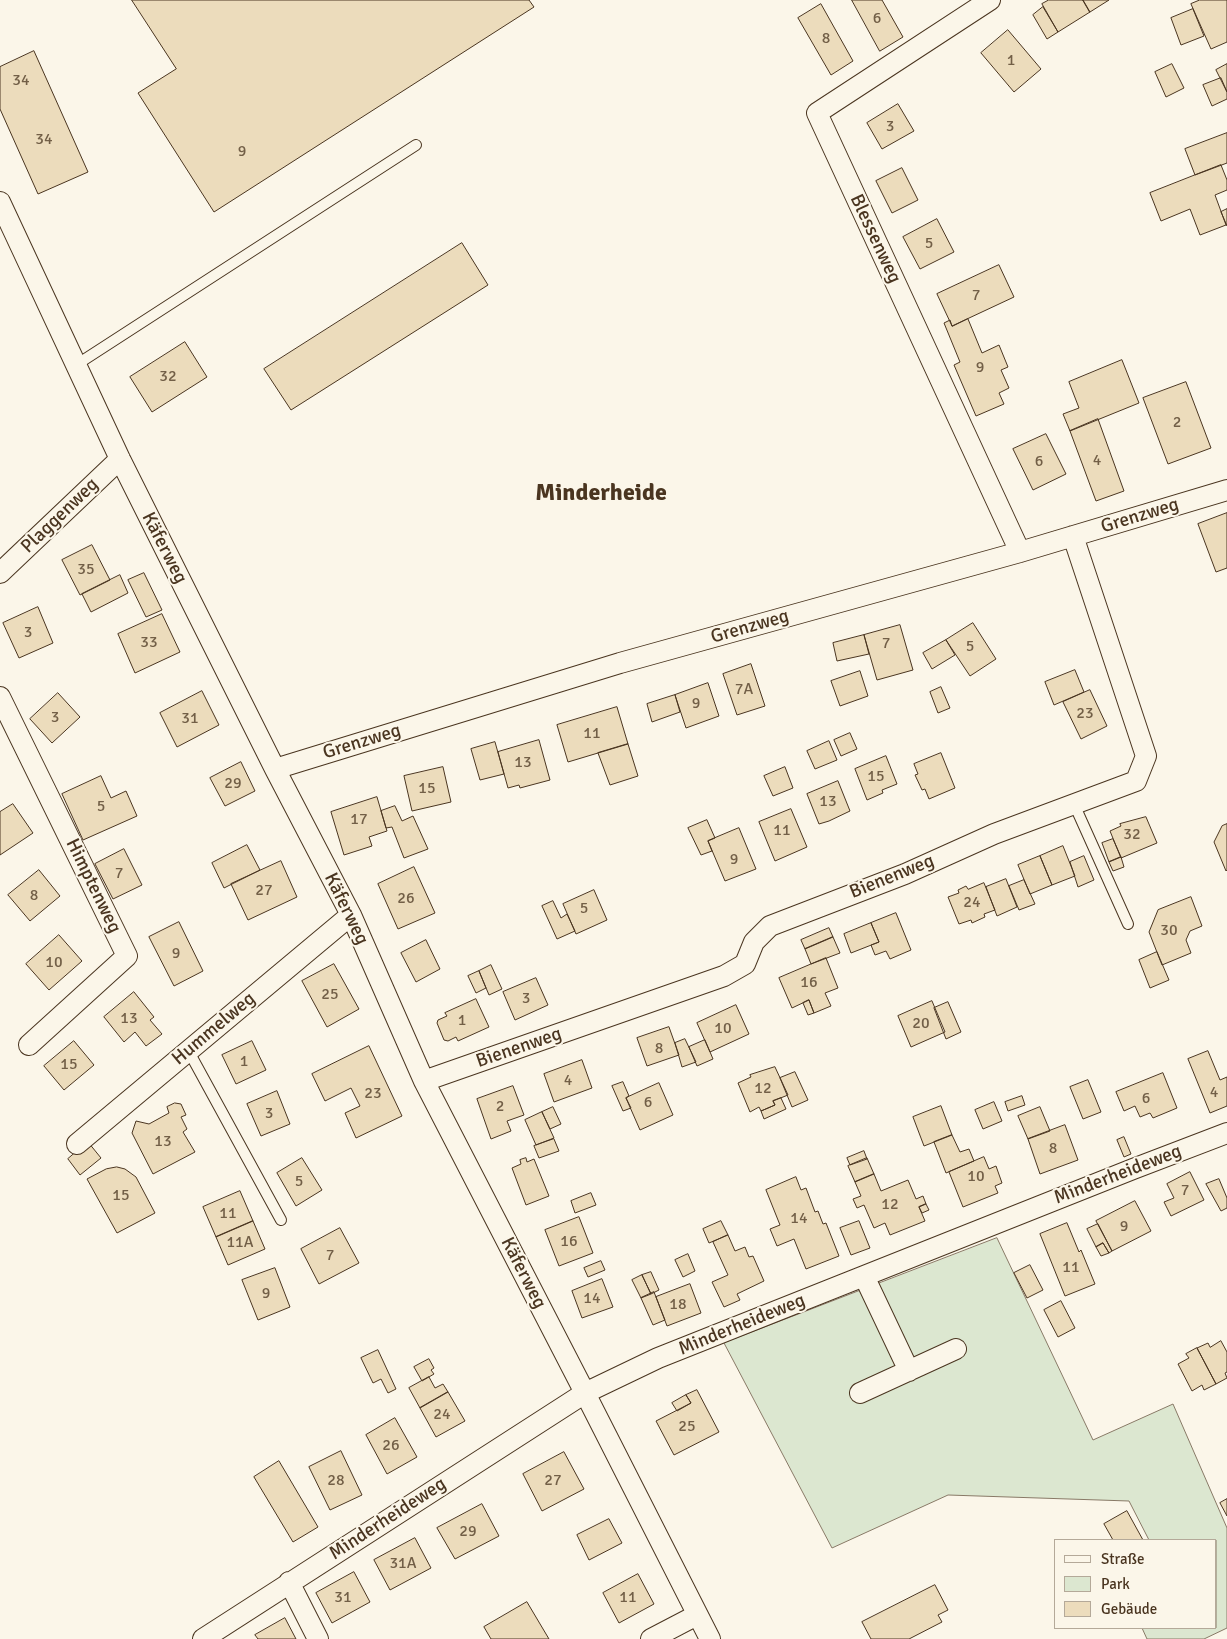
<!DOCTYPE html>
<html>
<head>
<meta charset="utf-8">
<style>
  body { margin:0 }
  #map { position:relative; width:1227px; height:1639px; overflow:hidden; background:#fbf6e9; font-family:Signika,sans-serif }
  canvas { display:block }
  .legend { position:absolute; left:1054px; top:1539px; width:162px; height:90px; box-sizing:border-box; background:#fbf6e9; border:1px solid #b4a999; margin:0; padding:6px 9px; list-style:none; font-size:15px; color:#4a3520 }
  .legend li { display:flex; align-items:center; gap:10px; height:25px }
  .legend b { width:25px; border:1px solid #b4a999 }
</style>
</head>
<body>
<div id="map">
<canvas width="1227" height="1639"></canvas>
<ul class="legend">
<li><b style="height:6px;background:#fbf6e9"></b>Straße</li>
<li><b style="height:14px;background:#dce7d0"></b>Park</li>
<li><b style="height:14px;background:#ecdcbc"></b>Gebäude</li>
</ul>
</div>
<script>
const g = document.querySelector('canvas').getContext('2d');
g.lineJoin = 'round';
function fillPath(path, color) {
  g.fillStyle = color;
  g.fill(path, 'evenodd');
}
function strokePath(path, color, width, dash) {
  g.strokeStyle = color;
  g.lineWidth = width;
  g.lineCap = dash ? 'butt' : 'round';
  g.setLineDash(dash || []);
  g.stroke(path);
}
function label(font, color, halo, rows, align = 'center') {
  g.font = font + ' Signika,sans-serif';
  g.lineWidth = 4;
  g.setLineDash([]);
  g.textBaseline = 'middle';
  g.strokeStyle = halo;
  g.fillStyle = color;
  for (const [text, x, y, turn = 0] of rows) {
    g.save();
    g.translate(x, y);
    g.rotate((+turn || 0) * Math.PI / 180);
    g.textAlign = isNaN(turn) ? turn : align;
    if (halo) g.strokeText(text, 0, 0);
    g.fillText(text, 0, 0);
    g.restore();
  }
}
const green = new Path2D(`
  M997 1238 1093 1440 1173 1404 1227 1528V1628L1204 1639H1147L1142 1628H1216V1540H1149L1129 1501 948 1495 832 1548 724 1343Z`);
fillPath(green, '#dce7d0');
strokePath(green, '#887966', 1);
const building = new Path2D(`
  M132 0H529L534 7 214 212 138 93 176 69Z
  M852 0H882L903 37 880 51Z
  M1049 0H1083L1090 12 1058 32 1042 4Z
  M1083 0H1109L1090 12Z
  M1200 0H1227V42L1211 49 1191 4Z
  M821 4 853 61 831 75 798 18Z
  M1043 7 1058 32 1047 39 1033 15Z
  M1193 9 1204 36 1181 45 1171 18Z
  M1008 30 1041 69 1014 92 981 53Z
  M34 51 88 172 38 194 0 109V67Z
  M1172 64 1184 88 1166 97 1155 72Z
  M1227 64V92L1216 70Z
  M1221 78 1227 92V99L1212 106 1203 85Z
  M898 104 914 131 882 149 867 123Z
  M1227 133V163L1195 175 1185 149Z
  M1221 165 1227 180V190L1215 195 1226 225 1200 235 1190 209 1161 221 1150 193Z
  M902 168 918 200 892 213 876 181Z
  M1227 209V226L1221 212Z
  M937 219 954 252 920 269 903 237Z
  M462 243 488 285 291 410 264 369Z
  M999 265 1014 297 952 326 937 294Z
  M968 319 982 353 999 345 1008 367 1001 370 1009 388 999 393 1004 404 976 416 954 365 960 362 944 323 950 320 952 326Z
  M185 342 207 377 152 412 130 377Z
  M1122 360 1139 403 1070 431 1063 414 1079 408 1069 382Z
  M1186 382 1211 448 1168 464 1143 398Z
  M1098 419 1124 491 1096 501 1070 431Z
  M1046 434 1066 474 1033 490 1013 449Z
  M1227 513V568L1216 572 1198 524Z
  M92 545 110 580 80 595 62 560Z
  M144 573 162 610 146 617 128 580Z
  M120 575 128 593 91 612 82 594Z
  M38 607 53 643 19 658 3 623Z
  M162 614 180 652 135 673 118 634Z
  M973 623 996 659 970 676 946 640Z
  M900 625 913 670 877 680 864 635Z
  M864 635 869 654 837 661 833 643Z
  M946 640 955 655 932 669 923 653Z
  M751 664 765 706 737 715 723 674Z
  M1075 670 1084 692 1054 705 1045 682Z
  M860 671 868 696 840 706 831 681Z
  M708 683 719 716 686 728 675 695Z
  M941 687 950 708 938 713 930 692Z
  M1090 690 1107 726 1081 739 1063 702Z
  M202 691 219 725 177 747 160 713Z
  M58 693 80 717 52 743 30 719Z
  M675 695 680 712 652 722 647 704Z
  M617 707 628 744 568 762 557 725Z
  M850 733 857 749 841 756 834 740Z
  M539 740 550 780 520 788 519 785 508 788 498 752Z
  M829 741 837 760 815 769 807 751Z
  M495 742 504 774 480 780 471 749Z
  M628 744 638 776 610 785 598 753Z
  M941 753 955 788 929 799 925 789 922 790 915 775 918 774 914 764Z
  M886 756 897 784 882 790 883 793 867 800 855 769Z
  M241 762 255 791 225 806 210 778Z
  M443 767 451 802 412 811 404 776Z
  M785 767 793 788 773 796 764 776Z
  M101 776 111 798 126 791 137 816 83 840 62 794Z
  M838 781 850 811 829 821 819 824 807 794Z
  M377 797 387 831 369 837 372 846 344 855 331 812Z
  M13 804 33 833 0 855V812Z
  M395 806 402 821 413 816 428 849 404 858 392 827 386 828 381 811Z
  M791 809 807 847 775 861 759 822Z
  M1146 817 1157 843 1121 858 1110 831 1121 826 1120 824Z
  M707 820 715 838 708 841 712 851 701 855 688 828Z
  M1227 824V870L1226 871 1214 842 1222 826Z
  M739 828 756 869 725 881 708 841Z
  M1113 839 1121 857 1109 862 1102 843Z
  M247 845 260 870 224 888 212 863Z
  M1063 846 1075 876 1052 885 1040 856Z
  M124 849 142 885 113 899 95 864Z
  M1040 856 1052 885 1030 894 1018 865Z
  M1084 856 1094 880 1078 887 1070 862Z
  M1121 857 1124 867 1113 871 1109 862Z
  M281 861 297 897 248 920 231 884Z
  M414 867 435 913 398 929 378 884Z
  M39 870 60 896 30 921 8 895Z
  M1006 879 1017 907 997 916 986 887Z
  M1024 880 1035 904 1019 910 1009 886Z
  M984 883 995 910 984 914 985 917 972 923 971 920 959 924 948 897 959 893 958 890 966 886 968 889Z
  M594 890 607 920 576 934 563 904Z
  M1191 897 1202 926 1190 931 1186 940 1191 953 1162 965 1149 932 1158 910Z
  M553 901 561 918 567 914 575 931 557 939 542 906Z
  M896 913 911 950 890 959 886 951 875 955 871 945 879 942 871 923Z
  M179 922 203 971 174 986 149 937Z
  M871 923 879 942 851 953 844 934Z
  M829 928 833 937 805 949 801 940Z
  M59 935 82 961 49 990 26 964Z
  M833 937 840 953 811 964 805 949Z
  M426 940 440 969 416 982 401 953Z
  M1157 952 1169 980 1150 988 1139 960Z
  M826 958 838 988 825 993 831 1006 814 1013 809 1000 792 1008 779 978Z
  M334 964 359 1009 327 1027 302 981Z
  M491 965 502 989 489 995 479 971Z
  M479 971 486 988 476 993 468 976Z
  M536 978 548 1005 515 1020 503 992Z
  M134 992 154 1017 150 1020 162 1034 146 1046 135 1032 124 1042 104 1017Z
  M476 999 489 1027 458 1041 456 1037 448 1041 444 1040 437 1023 438 1020 447 1016 445 1013Z
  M809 1000 814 1013 808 1015 803 1003Z
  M932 1001 945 1032 911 1047 898 1016Z
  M948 1002 961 1032 946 1039 934 1008Z
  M736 1005 749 1034 710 1052 697 1023Z
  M669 1027 679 1055 647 1066 637 1038Z
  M685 1039 696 1062 682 1067 675 1043Z
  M705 1040 713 1059 697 1066 689 1047Z
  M74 1041 94 1065 64 1090 44 1066Z
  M252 1041 266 1070 236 1084 222 1055Z
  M369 1046 402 1116 356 1138 345 1113 360 1106 351 1088 325 1101 312 1074Z
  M1208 1051 1220 1080 1227 1077V1106L1210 1113 1188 1059Z
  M582 1060 592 1088 554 1102 544 1074Z
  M775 1067 788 1095 773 1101 775 1105 761 1111 759 1107 750 1112 738 1083 751 1077 750 1075Z
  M795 1072 808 1100 792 1107 780 1078Z
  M1163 1073 1177 1108 1153 1118 1150 1113 1140 1117 1135 1106 1124 1111 1116 1092Z
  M1088 1080 1101 1112 1083 1119 1070 1087Z
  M623 1082 629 1096 626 1098 631 1108 623 1111 612 1086Z
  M659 1083 673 1115 640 1130 626 1098Z
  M513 1086 524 1115 507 1121 511 1131 491 1139 477 1099Z
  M277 1091 290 1124 261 1136 247 1104Z
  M1022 1096 1025 1105 1008 1111 1005 1102Z
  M781 1098 786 1109 764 1119 761 1111 775 1105 773 1101Z
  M994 1102 1002 1121 983 1129 975 1110Z
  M175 1103 181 1104 186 1115 181 1117 187 1129 183 1132 195 1152 153 1174 132 1133 136 1121 149 1124 169 1113 167 1107Z
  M941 1106 952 1135 924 1146 913 1117Z
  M553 1107 561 1124 550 1129 542 1112Z
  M1040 1107 1050 1131 1028 1139 1018 1116Z
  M542 1112 554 1138 536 1145 525 1120Z
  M1065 1125 1078 1160 1040 1174 1028 1139Z
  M952 1135 960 1152 969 1149 974 1161 946 1173 934 1142Z
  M1124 1137 1131 1154 1124 1157 1117 1140Z
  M554 1139 559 1151 539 1158 534 1146Z
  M88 1142 101 1158 80 1175 68 1159Z
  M864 1151 867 1159 850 1165 847 1158Z
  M984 1157 989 1169 996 1166 1002 1183 995 1186 998 1193 963 1207 949 1172Z
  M302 1158 322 1190 296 1206 277 1173Z
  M526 1158 527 1162 534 1159 549 1196 526 1205 512 1168 521 1164 520 1160Z
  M867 1158 874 1174 855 1182 848 1166Z
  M117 1167 125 1169 136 1177 155 1213 117 1233 87 1179 106 1169Z
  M1190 1172 1204 1200 1171 1216 1164 1202 1174 1198 1167 1184Z
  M874 1174 881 1191 908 1180 916 1199 923 1196 926 1204 919 1207 925 1221 890 1235 885 1223 874 1228 864 1205 857 1208 853 1199 861 1196 855 1182Z
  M796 1177 801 1190 806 1188 815 1212 818 1211 823 1224 826 1223 839 1256 806 1269 794 1239 777 1246 770 1229 780 1225 766 1190Z
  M1219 1179 1227 1198V1208L1221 1211 1206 1184Z
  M240 1191 253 1221 216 1237 203 1207Z
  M591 1193 596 1205 575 1213 571 1201Z
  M1135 1201 1151 1231 1112 1251 1096 1221Z
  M926 1204 929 1210 922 1213 919 1207Z
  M579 1217 593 1253 559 1266 545 1230Z
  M253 1221 265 1249 228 1265 216 1237Z
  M721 1221 728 1235 709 1243 703 1229Z
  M859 1221 870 1248 851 1255 840 1228Z
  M1067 1223 1079 1252 1081 1250 1095 1284 1065 1296 1040 1234Z
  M1098 1224 1112 1251 1109 1253 1103 1243 1096 1247 1087 1229Z
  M340 1228 359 1263 319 1284 301 1249Z
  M728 1235 735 1251 745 1247 749 1257 753 1256 764 1281 737 1294 740 1300 724 1307 712 1282 728 1275 713 1242Z
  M1103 1243 1109 1253 1101 1256 1096 1247Z
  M688 1254 695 1271 683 1277 675 1260Z
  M601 1261 605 1270 588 1277 584 1268Z
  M1030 1265 1043 1290 1027 1298 1014 1273Z
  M275 1268 290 1307 258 1320 242 1280Z
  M651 1272 659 1290 651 1294 642 1275Z
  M642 1275 651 1294 641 1298 632 1280Z
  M602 1279 613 1307 582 1318 572 1291Z
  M690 1284 701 1313 667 1326 656 1297Z
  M654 1292 665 1320 653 1325 641 1298Z
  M1061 1301 1075 1328 1058 1337 1044 1310Z
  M1221 1341 1227 1352V1372L1225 1373 1227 1378 1216 1384 1197 1348 1208 1343 1210 1347Z
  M1197 1348 1216 1384 1204 1390 1202 1385 1192 1391 1178 1364 1189 1358 1186 1354Z
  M378 1350 396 1389 388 1393 381 1379 373 1383 361 1358Z
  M429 1359 434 1368 431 1370 434 1374 422 1381 414 1367Z
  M429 1377 435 1388 443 1384 448 1392 420 1408 409 1388Z
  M697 1390 719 1432 674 1455 656 1421 691 1403 686 1395Z
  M448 1392 465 1421 436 1437 420 1408Z
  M686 1395 691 1403 677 1411 672 1403Z
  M395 1418 417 1457 387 1474 366 1435Z
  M341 1451 362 1495 330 1510 309 1467Z
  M564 1452 584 1489 542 1511 523 1474Z
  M279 1461 318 1527 293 1542 254 1477Z
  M1227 1499V1516L1220 1503Z
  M482 1504 499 1536 455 1559 437 1528Z
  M1127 1511 1143 1540H1113L1104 1524Z
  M609 1519 622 1543 589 1560 577 1535Z
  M415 1538 431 1568 390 1590 374 1560Z
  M354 1572 370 1602 332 1623 316 1593Z
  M638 1574 654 1604 619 1623 603 1593Z
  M935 1585 948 1610 938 1615 942 1622 909 1639H871L862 1622Z
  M527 1602 549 1639H491L484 1627Z
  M285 1618 296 1639H258L255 1635Z`);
fillPath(building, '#ecdcbc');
strokePath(building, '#4a3520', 1);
const lane = new Path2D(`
  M76 365 416 145
  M1074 804 1128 924
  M188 1050 281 1220`);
const street = new Path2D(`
  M990 0 817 113 1020 552
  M0 202 120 459 275 769 351 915 424 1081 585 1393 710 1639
  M0 573 120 459
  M0 697 127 956 29 1045
  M275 769 620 663 1020 552 1227 490
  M424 1081 724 976 745 964 754 942 770 926 905 874 994 834 1136 781 1146 756 1073 536
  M77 1144 351 915
  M864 1276 909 1371
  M860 1393 956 1349
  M289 1582 318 1639
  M203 1639 585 1393 658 1358 1133 1169 1227 1133
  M651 1639 697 1615`);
strokePath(lane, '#4a3520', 12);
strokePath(street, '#4a3520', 22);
strokePath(lane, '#fbf6e9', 10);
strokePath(street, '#fbf6e9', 20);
label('16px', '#725f47', null, [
  ["6",877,19],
  ["8",826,39],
  ["1",1011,61],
  ["34",21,81],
  ["3",890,127],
  ["34",44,140],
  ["9",242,152],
  ["5",929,244],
  ["7",976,296],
  ["9",980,368],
  ["32",168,377],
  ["2",1177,423],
  ["4",1097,461],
  ["6",1039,462],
  ["35",86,570],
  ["3",28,633],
  ["33",149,643],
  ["7",886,644],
  ["5",970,647],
  ["7A",744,690],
  ["9",696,704],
  ["23",1085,714],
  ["3",55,718],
  ["31",190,719],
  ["11",592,734],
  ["13",523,763],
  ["15",876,777],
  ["29",233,784],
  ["15",427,789],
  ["13",828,802],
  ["5",101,807],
  ["17",359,820],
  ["11",782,831],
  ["32",1132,835],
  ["9",734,860],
  ["7",119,874],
  ["27",264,891],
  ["8",34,896],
  ["26",406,899],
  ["24",972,903],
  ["5",584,909],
  ["30",1169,931],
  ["9",176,954],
  ["10",54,963],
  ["16",809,983],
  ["25",330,995],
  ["3",526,999],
  ["13",129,1019],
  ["1",462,1021],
  ["20",921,1024],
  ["10",723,1029],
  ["8",659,1049],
  ["1",244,1062],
  ["15",69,1065],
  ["4",568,1081],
  ["12",763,1089],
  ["4",1214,1093],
  ["23",373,1094],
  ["6",1146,1099],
  ["6",648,1103],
  ["2",500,1107],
  ["3",269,1114],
  ["13",163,1142],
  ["8",1053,1149],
  ["10",976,1177],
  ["5",299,1182],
  ["7",1185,1191],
  ["15",121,1196],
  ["12",890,1205],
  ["11",228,1214],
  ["14",799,1219],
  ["9",1124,1227],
  ["16",569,1242],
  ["11A",240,1243],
  ["7",330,1256],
  ["11",1071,1268],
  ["9",266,1294],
  ["14",592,1299],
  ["18",678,1305],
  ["24",442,1415],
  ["25",687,1427],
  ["26",391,1446],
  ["28",336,1481],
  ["27",553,1481],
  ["29",468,1532],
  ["31A",403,1564],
  ["31",343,1598],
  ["11",628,1598]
]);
label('19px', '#4a3520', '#fbf6e9', [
  ["Blessenweg",875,239,65],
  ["Plaggenweg",60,516,-44],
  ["Grenzweg",1140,516,-17],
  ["Käferweg",164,548,63],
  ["Grenzweg",750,627,-16],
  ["Grenzweg",362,742,-17],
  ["Bienenweg",892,877,-22],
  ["Himptenweg",93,886,64],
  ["Käferweg",346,909,64],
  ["Hummelweg",214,1029,-40],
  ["Bienenweg",519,1048,-19],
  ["Minderheideweg",1118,1175,-21],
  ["Käferweg",523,1273,63],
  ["Minderheideweg",742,1325,-22],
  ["Minderheideweg",388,1519,-33]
]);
label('bold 24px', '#4a3520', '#fbf6e9', [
  ["Minderheide",601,494]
]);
</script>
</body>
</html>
